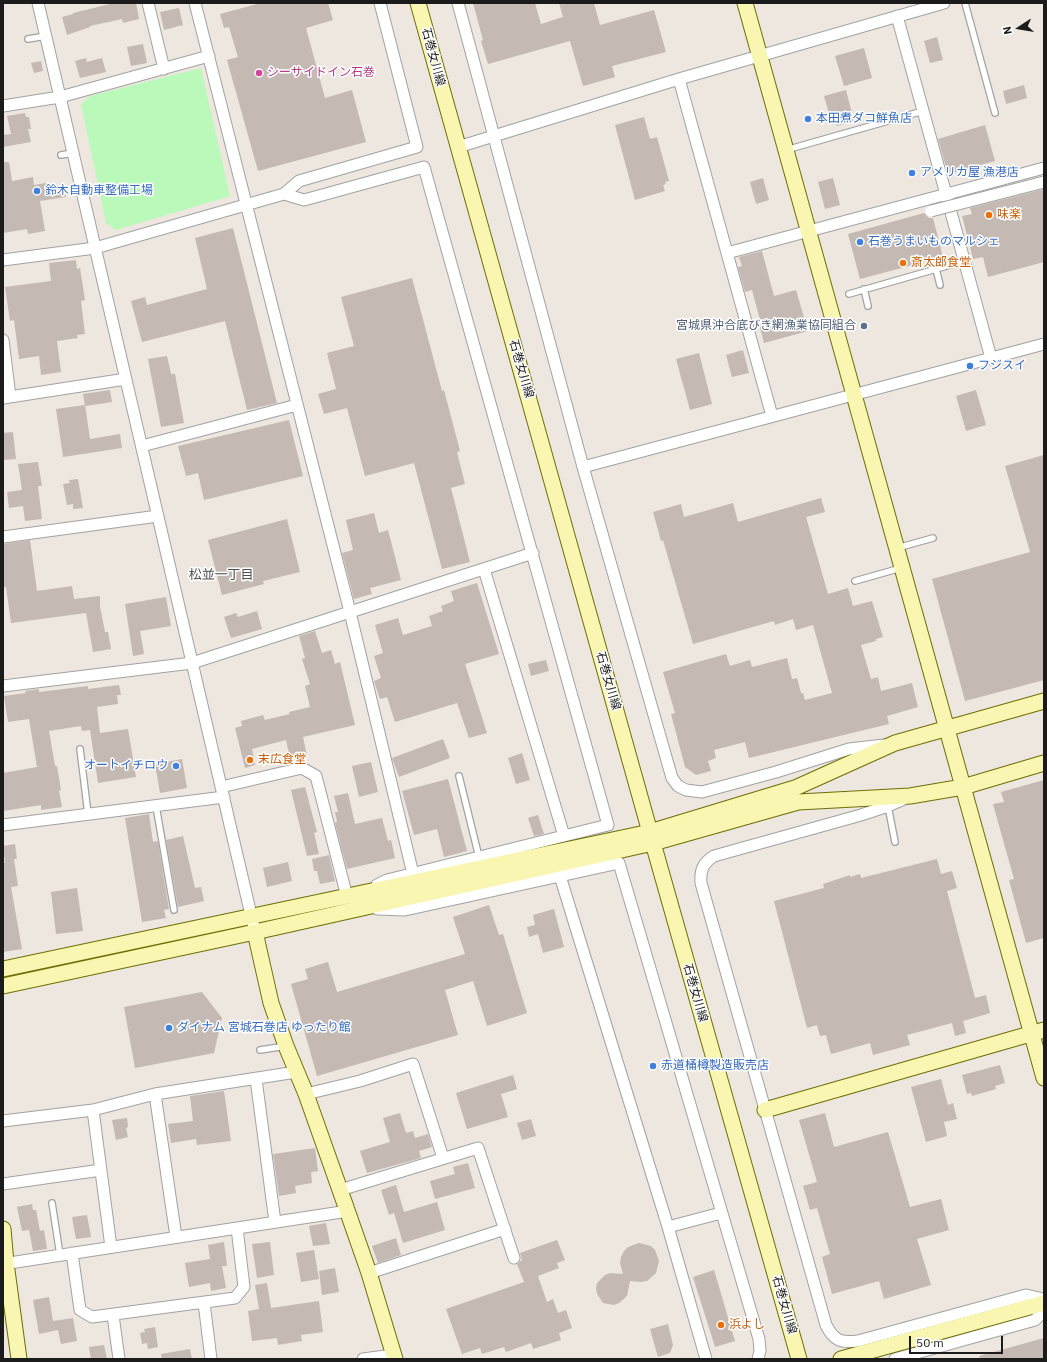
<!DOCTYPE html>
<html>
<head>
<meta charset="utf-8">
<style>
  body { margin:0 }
  #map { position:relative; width:1047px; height:1362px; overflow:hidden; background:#ede7e0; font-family:"IBM Plex Sans",sans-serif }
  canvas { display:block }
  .frame { position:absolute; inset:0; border:4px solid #1b1b1b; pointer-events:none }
  .north { position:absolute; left:999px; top:8px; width:40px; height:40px; -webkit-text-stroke:3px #fff; paint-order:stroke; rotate:258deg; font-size:11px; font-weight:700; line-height:16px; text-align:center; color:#1b1b1b }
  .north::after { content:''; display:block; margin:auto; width:14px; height:18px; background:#1b1b1b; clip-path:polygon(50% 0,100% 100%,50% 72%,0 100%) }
  .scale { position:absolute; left:909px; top:1336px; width:94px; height:18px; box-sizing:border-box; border:2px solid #1b1b1b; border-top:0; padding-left:5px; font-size:12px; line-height:14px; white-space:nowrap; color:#1b1b1b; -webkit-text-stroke:3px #fff; paint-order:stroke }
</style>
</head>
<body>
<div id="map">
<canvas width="1047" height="1362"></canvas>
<div class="frame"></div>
<div class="north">N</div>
<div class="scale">50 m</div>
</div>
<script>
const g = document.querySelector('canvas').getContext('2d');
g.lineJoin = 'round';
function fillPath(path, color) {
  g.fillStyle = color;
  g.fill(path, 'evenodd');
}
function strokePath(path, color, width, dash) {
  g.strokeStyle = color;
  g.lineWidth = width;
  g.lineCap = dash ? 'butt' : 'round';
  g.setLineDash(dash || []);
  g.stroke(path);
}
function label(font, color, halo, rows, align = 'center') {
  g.font = font + ' "IBM Plex Sans","Noto Sans JP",sans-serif';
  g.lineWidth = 3;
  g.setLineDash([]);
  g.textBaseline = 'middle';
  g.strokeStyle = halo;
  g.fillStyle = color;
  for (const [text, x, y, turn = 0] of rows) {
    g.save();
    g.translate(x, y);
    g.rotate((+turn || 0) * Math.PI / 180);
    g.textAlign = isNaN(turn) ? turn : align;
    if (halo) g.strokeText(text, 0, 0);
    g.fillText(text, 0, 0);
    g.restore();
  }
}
fillPath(new Path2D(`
  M201 68 230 196 116 230 106 223 81 104 90 96Z`), '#bbf9bb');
fillPath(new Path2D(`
  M114 3H136L139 19 123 23 122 19 90 26V27L67 35 62 17 73 14V13Z
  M261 3H328L333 20 306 28 325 98 352 90 366 142 258 171 227 60 238 57 229 27 224 28 220 14Z
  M473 3H535L541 24 563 17 559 3H594L600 25 654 10 666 52 612 66 615 77 583 86 570 41 488 64 481 41 483 40Z
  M179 8 183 25 164 30 160 12Z
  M937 37 943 60 930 63 924 41Z
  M143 44 147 63 131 66 127 47Z
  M864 48 872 78 844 86 835 56Z
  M86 58 87 62 102 58 106 72 80 78 75 61Z
  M41 61 43 71 34 73 31 63Z
  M1024 85 1027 98 1006 104 1003 91Z
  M846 90 854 121 837 126 836 122 832 124 824 96Z
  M25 113 26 117H29L31 129H28L31 142 3 147V135L11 134 7 116Z
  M644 117 650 139 657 137 669 181 665 182 666 184 663 185 665 191 635 200 615 125Z
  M985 125 995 161 948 174 938 139Z
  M3 162H9L12 181 33 177 34 185 46 183 47 187 58 185 59 187 64 186 66 197 40 201 45 231 28 234 27 229 3 233Z
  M763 178 769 200 756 204 750 182Z
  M833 178 840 205 825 209 818 182Z
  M1044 189V262L988 277 983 257 973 259 962 216 972 214 970 208Z
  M924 213 929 218H933L943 257 860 279 848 234Z
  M233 228 277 403 247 410 225 321 142 342 131 301 145 297 147 305 207 289 195 238Z
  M762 251 774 296 796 290 808 331 764 343 759 324H761L752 290 745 292 738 267 742 266 739 257Z
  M76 260 77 269 80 268 85 300 81 301 85 334 77 335 78 338 57 341 61 372 41 375 39 356 19 359 14 320 10 321 5 287 51 281 49 263Z
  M412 278 442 391 444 390 460 451 457 452 465 484 451 488 470 562 442 569 414 463 365 476 347 408 324 414 318 394 336 389 327 353 354 346 341 297Z
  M743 350 749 373 732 377 726 355Z
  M699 353 712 404 690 410 676 359Z
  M167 356 171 374H175L184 423 161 427 148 359Z
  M110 390 112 402 85 406 83 394Z
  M976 390 986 425 966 431 956 396Z
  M85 405 90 439 120 434 122 448 63 457 56 409Z
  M289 420 303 476 204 500 198 473 186 476 178 446Z
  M13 432 16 459 3 460V433Z
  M1044 455V680L965 701 932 579 1030 552 1005 466Z
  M38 462 42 486H38L42 519 25 521 23 506 9 508 7 492 22 490 18 464Z
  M78 479 83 508 73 509V504L67 505 63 484 70 483 69 480Z
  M821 498 825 512 806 517 828 594 848 588 853 606 872 601 883 637 876 639V641L861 645 871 679 878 677 881 691 912 683 918 707 887 716 889 724 749 758 745 742 714 750 716 758 708 761 711 771 696 775 685 767 671 714 675 713 663 672 726 654 730 666 750 660 752 667 787 658 792 679 797 678 801 693H803L805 700 832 693 813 625 796 630 793 619 775 625 774 621 693 644 663 540 661 541 653 512 681 504 684 517 733 503 738 522Z
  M374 513 379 533 388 530 401 580 370 588 372 594 354 599 342 553 353 550 346 520Z
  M287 519 300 572 263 581 264 584 222 595 208 540Z
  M30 540 37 591 72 586 74 599 100 596V607L105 632H108L111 649 93 652 86 613 11 623 6 587H3V544Z
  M477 583 499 654 465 664 487 733 469 738 457 703 395 722 387 697 380 699 374 681 381 678 374 656 383 653 375 625 398 618 403 635 432 626 429 616 443 611 441 606 454 601 451 591Z
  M166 597 171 626 140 631 144 654 133 656 125 604Z
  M257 611 262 629 231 638 224 617 236 613 238 617Z
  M315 631 322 653 331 650 335 664 340 662 355 725 303 737 307 755 290 758 286 740 252 749 255 765 245 768 235 728 242 726 241 721 263 715 265 720 290 714 289 712 310 707 305 686 310 684 302 659 305 658 299 636Z
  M546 660 549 671 531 676 528 664Z
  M119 685 121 695H117L118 704 97 707 100 733 128 729 136 777 98 783 90 730 82 731 81 726 49 731 55 766H57L61 790 59 791 62 807 41 810V805L3 811V773L37 767 29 719 8 722 4 696 26 693 25 691 39 689V692L88 686V689Z
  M443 739 450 758 399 777 392 758Z
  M522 753 530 780 516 784 508 758Z
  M182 759 187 788 160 793 155 764Z
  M371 762 378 792 359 797 352 766Z
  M448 779 467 851 444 857 437 829 414 835 402 791Z
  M1044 780V938L1026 943 1009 880 1014 879 993 804 1004 802 1001 792Z
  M305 787 317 832 314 833 319 854 307 856 291 790Z
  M348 793 355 824 382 818 388 841 391 840 395 858 347 869 335 823 337 822 335 812H338L334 796Z
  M149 814 153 842 158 841 169 909 164 910 166 918 142 922 125 818Z
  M538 815 544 834 534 836 528 818Z
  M183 836 195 888 201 887 204 901 178 907 166 840Z
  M15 844 17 859H14L18 886 11 887 22 949 3 952V863H5L3 846Z
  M329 855 335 881 320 884 317 871H314L312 859Z
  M937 859 941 874 952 871 957 888 947 891 975 998 986 995 990 1013 963 1021 966 1033 955 1036 952 1023 907 1035 910 1045 873 1055 870 1043 831 1054 826 1035 820 1036 817 1025 807 1028 774 901 824 888 823 884 850 875V877L860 874 861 878Z
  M288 862 292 881 267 887 263 868Z
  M77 888 83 931 56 934 51 892Z
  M489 905 499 935 503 934 527 1013 487 1026 473 981 445 990 458 1035 317 1076 291 984 308 979 305 969 328 962 337 992 465 954 453 917Z
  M554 909 564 947 543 953 538 934 529 937 527 927 535 925 533 915Z
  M202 992 222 1018 214 1053 135 1068 124 1007Z
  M1000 1065 1005 1083 995 1086 996 1089 972 1096 971 1093 967 1094 962 1075Z
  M513 1075 517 1089 501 1094 508 1117 467 1129 456 1093Z
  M941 1079 948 1105 953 1103 957 1119 944 1122 947 1136 926 1142 911 1087Z
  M224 1091 231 1141 197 1145 196 1139 171 1143 168 1124 193 1121 190 1096Z
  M400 1113 406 1133 413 1131 415 1138 428 1134 432 1147 419 1151 421 1158 367 1173 360 1151 390 1142 383 1118Z
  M825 1113 834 1147 888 1132 910 1207 941 1199 949 1230 917 1239 931 1285 884 1299 879 1281 832 1294 822 1257 830 1254 817 1208 810 1210 803 1186 817 1182 799 1120Z
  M127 1118 128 1127 126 1128 128 1137 116 1140 112 1120Z
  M531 1119 536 1136 522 1140 517 1123Z
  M315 1148 318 1171 311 1172 312 1183 295 1186 296 1193 279 1196 273 1154Z
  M468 1163 475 1188 435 1199 430 1181 455 1174 453 1167Z
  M396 1185 404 1212 437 1202 445 1230 403 1243 394 1213 389 1215 381 1190Z
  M32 1204 33 1210H36L40 1231 44 1230 47 1249 33 1251 29 1230 22 1231 17 1207Z
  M87 1215 91 1237 76 1239 72 1217Z
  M326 1223 330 1244 313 1246 309 1226Z
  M396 1238 401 1255 378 1263 372 1246Z
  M557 1240 565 1260 557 1263 559 1268 538 1276 547 1302 553 1299 558 1313 566 1310 572 1328 559 1333 561 1340 533 1349 531 1343 506 1352 504 1347 482 1354 480 1348 462 1354 446 1309 524 1282 517 1264 522 1260 520 1253Z
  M224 1242 227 1266H222L226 1288 211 1291 210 1283 189 1287 185 1263 210 1259 208 1245Z
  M270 1242 274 1275 257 1278 252 1244Z
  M639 1243 651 1246 655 1250 659 1261 656 1273 647 1281 641 1282 630 1281 627 1296 619 1303 614 1305 603 1303 597 1294 596 1288 597 1283 605 1275 610 1273 623 1274 620 1263 621 1257 624 1251 628 1247Z
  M314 1250 319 1279 301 1282 296 1253Z
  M335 1268 339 1292 322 1295 319 1271Z
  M714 1270 735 1341 715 1347 693 1277Z
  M267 1283 271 1308 319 1301 323 1332 301 1335 302 1341 278 1345 277 1338 252 1341 248 1311 259 1309 255 1285Z
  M49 1297 53 1321 73 1318 77 1341 61 1344 58 1330 39 1334 33 1300Z
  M668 1324 673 1345 670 1353 658 1357 650 1329Z
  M155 1327 158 1347 148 1349 147 1343 142 1344 140 1333 145 1332 144 1329Z
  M1044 1338V1359H980L979 1356Z
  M104 1345 107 1359H91L89 1347Z
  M190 1349 192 1359H162L161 1354Z`), '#c4b9b3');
const lane = new Path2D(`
  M965 3 995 113
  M28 39 46 36
  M786 150 923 111
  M61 155 73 153
  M936 269 940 285
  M864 289 868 306
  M849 294 964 261
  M897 548 933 538
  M855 581 901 568
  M80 749 88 814
  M459 776 479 857
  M156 806 174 910
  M888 806 895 842
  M260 1050 286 1046
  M52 1203 60 1255`);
const street = new Path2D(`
  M38 3 255 932
  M148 3 164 69
  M195 3 350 612 413 874
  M458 3 583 467 672 778 678 786 686 790 702 792 776 772 849 749 884 745
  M897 16 991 358
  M679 79 772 416
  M3 106 60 97 209 56
  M458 147 679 79 944 3
  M284 194 304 200 424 167 608 825 387 880 377 885
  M727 253 1044 168
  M3 260 95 248 284 194 299 181 417 147 380 3
  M3 340 10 397
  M3 398 126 379
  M142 446 297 405
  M583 467 1044 344
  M3 537 158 516
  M484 569 564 836
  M3 686 192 663 533 553
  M221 787 302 768 316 776 347 897
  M904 799 888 806 861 815 714 856C703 863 700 870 701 883L826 1325C834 1341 841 1343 858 1341L1026 1295 1044 1299
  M3 825 224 797
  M560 876 668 1227 706 1359
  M377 909 405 910 619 863 759 1339 760 1351 758 1359
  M256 1079 275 1222
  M155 1094 176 1237
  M306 1094 360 1081 413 1064 443 1158
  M93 1110 111 1247
  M3 1121 93 1110 155 1094 296 1072
  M3 1184 101 1170
  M340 1190 478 1148 514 1258
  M668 1227 721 1213
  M72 1253 80 1310 92 1317 235 1298 244 1287 237 1228
  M3 1264 348 1211
  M369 1273 505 1229
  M204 1303 211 1359
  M113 1315 119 1359
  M363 1359 393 1355
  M895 1359 1035 1320 1044 1311`);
const secondary = new Path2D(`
  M418 3 653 843 799 1359
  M745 3 1044 1078
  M255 932 271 1003 286 1046 306 1094 340 1190 369 1273 395 1359
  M3 969 650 832 795 788 895 743 1044 701
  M3 986 255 932 653 843 798 802 910 796 963 787 1044 763
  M765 1110 1044 1030
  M3 1229 6 1263 19 1359
  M841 1359 1044 1303`);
strokePath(lane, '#a2a2a2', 8);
strokePath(street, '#a2a2a2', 13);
strokePath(secondary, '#6d6f05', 17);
strokePath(lane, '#fff', 5.5);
strokePath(street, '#fff', 11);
strokePath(secondary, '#f9f6b1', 15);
const streetBridge = new Path2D(`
  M931 211 1044 182`);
strokePath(streetBridge, '#a2a2a2', 13, []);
strokePath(streetBridge, '#fff', 11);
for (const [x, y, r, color] of [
  [259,73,4,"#d1479c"],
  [808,119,4,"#3f7fe0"],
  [912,173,4,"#3f7fe0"],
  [37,191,4,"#3f7fe0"],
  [989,215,4,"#e8710a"],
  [860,242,4,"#3f7fe0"],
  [903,263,4,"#e8710a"],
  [864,326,4,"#5c6f8a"],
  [970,366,4,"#3f7fe0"],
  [250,760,4,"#e8710a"],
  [176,766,4,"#3f7fe0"],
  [169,1028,4,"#3f7fe0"],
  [653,1066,4,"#3f7fe0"],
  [721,1325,4,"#e8710a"]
]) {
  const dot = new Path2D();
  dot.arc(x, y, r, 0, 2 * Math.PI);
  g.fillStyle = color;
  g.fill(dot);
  strokePath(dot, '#fff', 1.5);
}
label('12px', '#1b1b1b', '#fff', [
  ["石巻女川線",433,57,75],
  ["石巻女川線",521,369,74],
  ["石巻女川線",608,681,74],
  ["石巻女川線",695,993,74],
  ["石巻女川線",784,1305,74]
]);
label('12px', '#b23c85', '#fff', [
  ["シーサイドイン石巻",267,73]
], 'left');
label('12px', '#366cbe', '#fff', [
  ["本田煮ダコ鮮魚店",816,119],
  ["アメリカ屋 漁港店",920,173],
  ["鈴木自動車整備工場",45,191],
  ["石巻うまいものマルシェ",868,242],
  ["フジスイ",978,366],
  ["オートイチロウ",168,766,"right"],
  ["ダイナム 宮城石巻店 ゆったり館",177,1028],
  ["赤道桶樽製造販売店",661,1066]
], 'left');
label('12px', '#c56008', '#fff', [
  ["味楽",997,215],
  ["斎太郎食堂",911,263],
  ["末広食堂",258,760],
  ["浜よし",729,1325]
], 'left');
label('12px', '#4e5e75', '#fff', [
  ["宮城県沖合底びき網漁業協同組合",856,326]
], 'right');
label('13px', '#4e4e4e', '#fff', [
  ["松並一丁目",221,575]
]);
</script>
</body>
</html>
